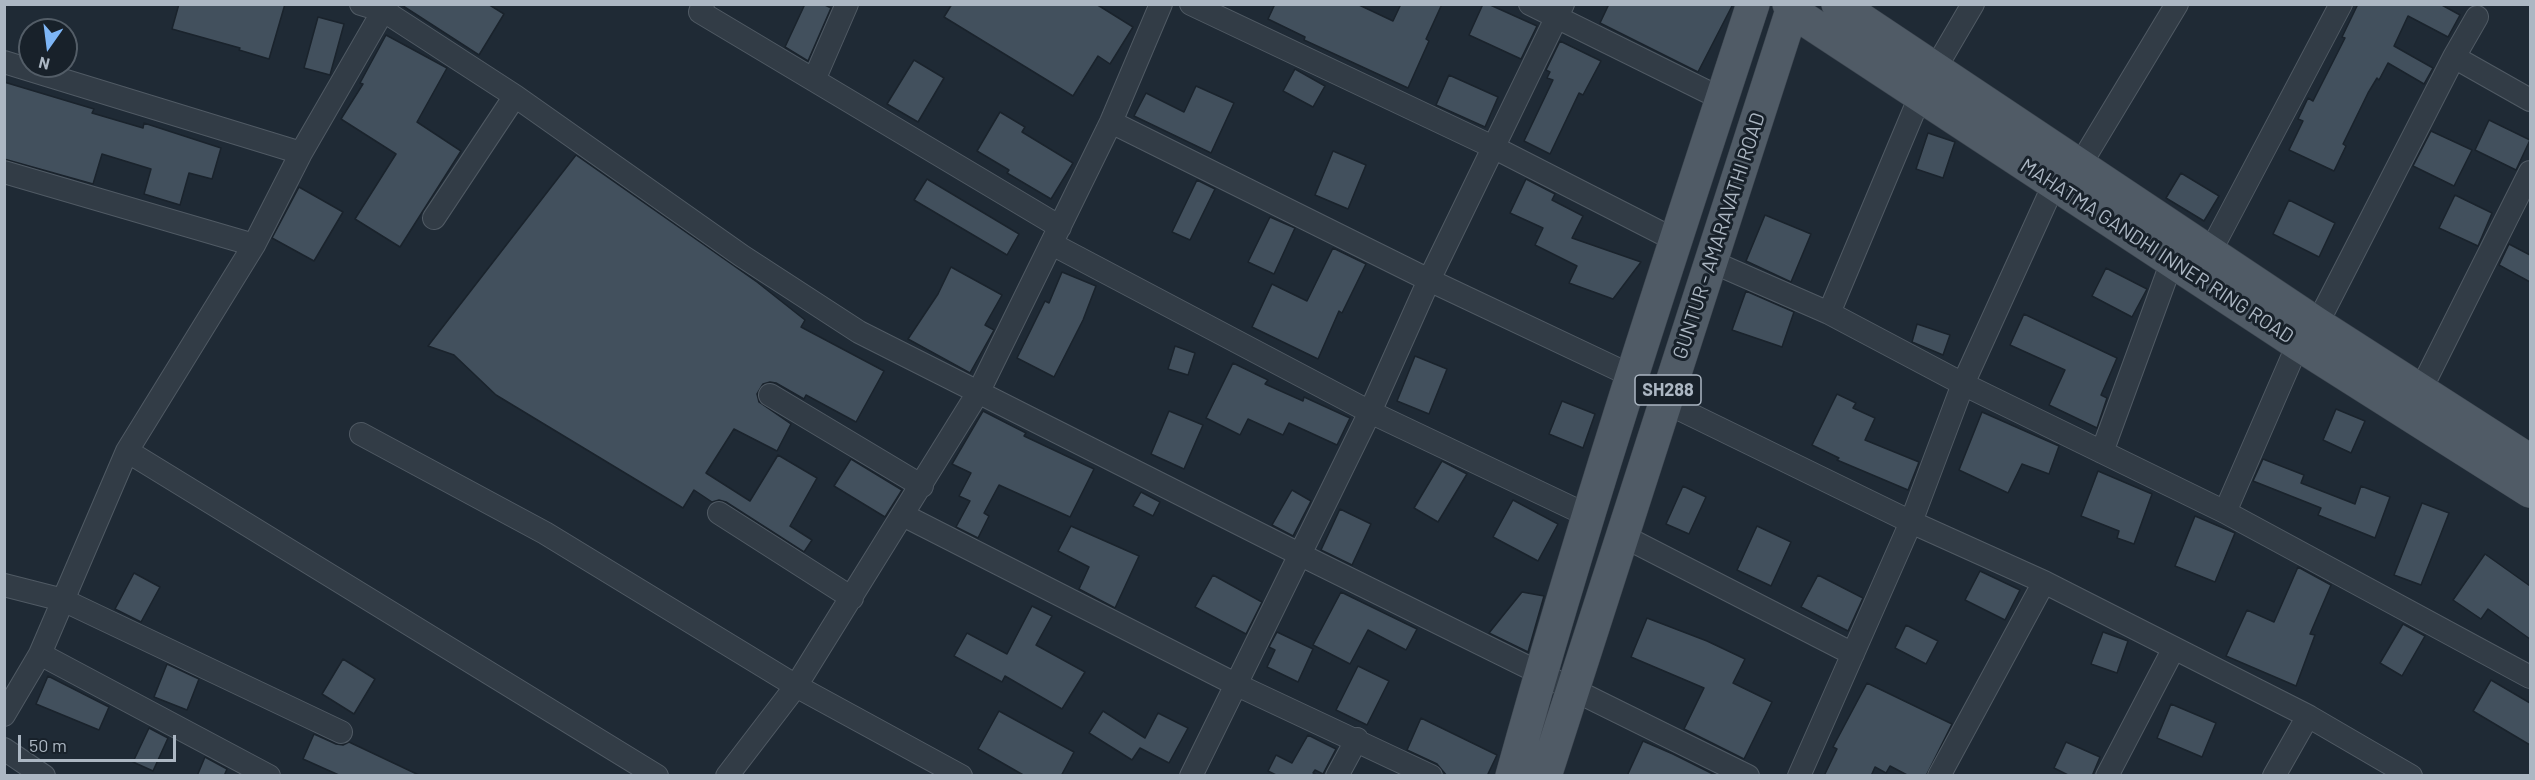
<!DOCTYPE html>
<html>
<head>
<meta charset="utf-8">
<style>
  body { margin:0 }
  #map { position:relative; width:2535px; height:780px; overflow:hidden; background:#1f2a35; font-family:Barlow,sans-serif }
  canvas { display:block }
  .frame { position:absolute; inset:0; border:6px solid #acb7c3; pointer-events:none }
  .north { position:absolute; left:18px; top:18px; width:60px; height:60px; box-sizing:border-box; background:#18212a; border:2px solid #535d67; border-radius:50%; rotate:194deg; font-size:16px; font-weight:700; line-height:24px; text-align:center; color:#acb7c3 }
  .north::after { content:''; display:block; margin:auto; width:21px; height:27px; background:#7eb6f6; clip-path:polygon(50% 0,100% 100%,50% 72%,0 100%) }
  .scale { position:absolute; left:18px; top:735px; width:158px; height:27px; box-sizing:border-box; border:3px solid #acb7c3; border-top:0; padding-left:8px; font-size:18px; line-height:21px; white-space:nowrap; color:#acb7c3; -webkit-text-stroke:4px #18212a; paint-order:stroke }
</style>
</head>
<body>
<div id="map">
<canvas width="2535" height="780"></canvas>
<div class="frame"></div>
<div class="north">N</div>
<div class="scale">50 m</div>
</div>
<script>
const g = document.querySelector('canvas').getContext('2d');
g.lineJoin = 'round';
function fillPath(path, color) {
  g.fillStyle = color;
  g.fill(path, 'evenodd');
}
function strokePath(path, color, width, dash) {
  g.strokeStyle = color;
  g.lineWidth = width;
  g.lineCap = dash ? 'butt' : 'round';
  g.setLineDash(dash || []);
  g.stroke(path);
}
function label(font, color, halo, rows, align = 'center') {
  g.font = font + ' Barlow,sans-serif';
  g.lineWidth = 6;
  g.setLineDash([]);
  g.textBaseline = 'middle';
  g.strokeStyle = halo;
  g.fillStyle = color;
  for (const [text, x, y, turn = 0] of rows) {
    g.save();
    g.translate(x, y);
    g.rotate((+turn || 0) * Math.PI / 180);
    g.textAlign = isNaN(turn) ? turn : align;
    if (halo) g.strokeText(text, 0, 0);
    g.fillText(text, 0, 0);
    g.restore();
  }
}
const building = new Path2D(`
  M179 4H285L269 59 239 50 240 48 172 29Z
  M400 4H488L504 14 479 55Z
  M805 4H823L831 8 808 61 785 47Z
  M952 4H1096L1133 27 1110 64 1098 56 1073 96 944 17Z
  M1275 4H1357L1393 21 1401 4H1442L1426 39 1429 41 1408 88 1304 40 1305 37 1268 19Z
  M1483 4H1488L1537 26 1521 59 1469 35Z
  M1609 4H1733L1698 72 1600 23Z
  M2358 4H2440L2460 15 2448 37 2408 16 2394 46 2433 68 2424 84 2388 63 2379 80 2377 78 2368 93 2343 144 2346 146 2334 171 2289 150 2303 121 2298 119 2308 98 2313 101 2345 38 2342 37Z
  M318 17 344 24 330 75 304 68Z
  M386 35 447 68 417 122 461 151 400 247 355 219 396 154 341 119 363 84 360 83Z
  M1560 41 1601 61 1583 95 1579 93 1550 154 1524 141 1553 80 1547 78 1550 72 1546 70Z
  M914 60 944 78 918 122 887 104Z
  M1295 69 1325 86 1313 107 1283 91Z
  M1449 75 1498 97 1485 127 1436 105Z
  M4 82 94 109 92 113 143 128 144 123 221 148 212 179 189 173 180 205 144 194 151 169 102 154 93 184 4 159Z
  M1196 86 1234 103 1211 153 1134 116 1146 93 1184 112Z
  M1000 112 1025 127 1022 132 1073 163 1051 199 1007 173 1009 170 977 151Z
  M2489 120 2530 140 2516 170 2475 150Z
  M2431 131 2472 150 2454 186 2413 166Z
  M1928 133 1955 142 1943 178 1916 169Z
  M1333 151 1366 165 1348 209 1315 195Z
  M576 155 757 282 805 320 801 327 884 371 856 422 806 395 804 399 776 383 770 382 763 384 757 394 759 402 791 424 777 451 734 429 706 473 750 501 778 455 817 478 790 526 812 540 804 552 726 502 719 500 712 502 694 490 683 508 496 395 454 355 428 346Z
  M2181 173 2219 196 2204 221 2166 198Z
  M927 179 1019 234 1007 255 914 200Z
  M1526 179 1555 194 1552 200 1583 216 1572 238 1641 262 1613 299 1569 283 1577 266 1535 245 1543 228 1510 213Z
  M1197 180 1215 189 1190 240 1172 232Z
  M299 187 343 212 314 261 272 238Z
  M2455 195 2492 213 2478 246 2439 228Z
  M2289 200 2335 223 2319 257 2273 234Z
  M1765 215 1811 234 1791 282 1746 261Z
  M1270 217 1295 228 1274 274 1248 262Z
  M2509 244 2530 255V282L2499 265Z
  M1333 248 1366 264 1342 313 1339 311 1318 359 1252 327 1272 284 1307 301Z
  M951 267 1002 295 985 325 994 330 970 373 908 339 938 294Z
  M2106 268 2147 289 2132 317 2092 296Z
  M1062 272 1096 286 1083 320 1054 377 1017 358 1045 301 1049 303Z
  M1746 291 1794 312 1782 347 1732 330Z
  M2024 314 2117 358 2101 395 2107 398 2097 428 2049 405 2065 370 2010 345Z
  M1917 324 1950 335 1943 355 1912 342Z
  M1175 346 1195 353 1188 375 1168 369Z
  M1415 356 1447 369 1429 414 1397 401Z
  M1233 363 1268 380 1265 384 1303 401 1304 397 1350 418 1337 445 1289 423 1283 435 1248 419 1240 435 1206 418Z
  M1837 394 1856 403 1853 408 1875 418 1865 440 1919 462 1908 490 1837 460 1839 458 1812 445Z
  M1562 401 1595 414 1583 448 1549 434Z
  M2336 409 2365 421 2351 453 2323 440Z
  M983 411 1026 433 1024 436 1094 469 1070 517 999 485 984 513 989 516 978 538 956 527 970 501 959 496 971 473 952 464Z
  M1169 411 1203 425 1184 469 1151 454Z
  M1982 412 2059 446 2049 474 2022 464 2008 493 1959 470Z
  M851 459 902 490 885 517 834 486Z
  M2263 459 2304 475 2301 483 2355 504 2361 486 2390 497 2375 538 2318 515 2321 508 2253 481Z
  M1442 461 1467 474 1438 522 1414 508Z
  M2098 471 2152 494 2134 544 2117 538 2119 531 2081 516Z
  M1683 486 1706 497 1689 534 1666 524Z
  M1292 490 1311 501 1293 536 1272 525Z
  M1141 492 1160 502 1153 516 1133 506Z
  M1513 500 1558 524 1538 561 1493 537Z
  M2422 503 2449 513 2421 585 2394 575Z
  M1340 509 1371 524 1352 565 1321 550Z
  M2195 516 2235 533 2215 582 2175 566Z
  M1071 526 1139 556 1115 608 1079 589 1089 567 1058 551Z
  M1757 526 1791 542 1771 586 1737 570Z
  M2485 554 2530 586V639L2488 609 2481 619 2453 600Z
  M2298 567 2331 585 2310 634 2315 635 2296 686 2226 656 2247 610 2274 622Z
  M1980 571 2020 590 2005 620 1965 600Z
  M134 573 160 587 141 622 115 609Z
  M1213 575 1262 602 1246 634 1195 607Z
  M1818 575 1863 598 1848 631 1801 607Z
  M1341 592 1417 629 1406 650 1368 630 1350 664 1313 645Z
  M1522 592 1544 596 1528 652 1489 633Z
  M1032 606 1052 616 1036 645 1085 672 1062 709 1005 676 1002 682 954 656 967 633 1007 654Z
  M1647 618 1707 641 1745 659 1733 683 1772 702 1744 759 1684 729 1704 688 1631 657Z
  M2403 624 2425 636 2402 676 2380 663Z
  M1906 625 1938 641 1926 664 1895 648Z
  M1277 632 1313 649 1298 682 1267 667 1275 650 1269 647Z
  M2103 632 2128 641 2117 673 2091 664Z
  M343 659 375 679 354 714 322 694Z
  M167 664 199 679 187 710 154 697Z
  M1358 666 1389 681 1367 725 1336 710Z
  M48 676 109 707 99 730 36 704Z
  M2491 680 2530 703V745L2473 711Z
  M1867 683 1952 724 1926 776H1909L1890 766 1886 773 1875 767 1871 776H1824L1837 749 1833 747Z
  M2171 704 2216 723 2202 757 2157 738Z
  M999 711 1074 752 1061 776H1025L978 749Z
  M1103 711 1145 738 1158 713 1188 728 1169 763 1140 748 1132 760 1089 733Z
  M1421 718 1497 755 1487 776H1447L1437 764 1407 750Z
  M149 728 168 738 153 771 133 762Z
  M314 734 336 744 343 745 349 742 421 776H341L303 759Z
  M1308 735 1336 749 1323 774 1315 770 1313 773 1318 776H1278L1268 771 1276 755 1292 763Z
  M1643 741 1673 754 1717 776H1627Z
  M2066 742 2100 757 2092 776H2070L2054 768Z
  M205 757 227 769 224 776H197Z`);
fillPath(building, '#42505d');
strokePath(building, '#1a232c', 1.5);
const minor = new Path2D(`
  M361 4 384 11 515 96 742 256 859 332 1299 554 1748 776
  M703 4 700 12 1060 227
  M1191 4 1493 147 1675 240
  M1530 4 1722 99
  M2454 57 2477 17
  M4 62 301 153
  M1935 69 1973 4
  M814 80 847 4
  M1111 122 1429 280 1632 376
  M2080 165 2177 4
  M4 172 254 245
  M434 218 515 96
  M1052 244 1370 412 1589 516
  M2210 252 2341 4
  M1710 261 1829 313 1963 384 2225 512 2530 677
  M1829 313 1921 94
  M2317 324 2454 57 2530 100
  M2420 391 2530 172
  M770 395 922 486
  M1665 402 1911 522 2044 582 2308 716 2411 776
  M361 434 545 533 796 686 961 776
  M127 451 657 776
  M2102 452 2172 261
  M2225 512 2298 344
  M719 513 852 598
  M903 515 1235 684 1431 776
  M1623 536 1853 654
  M4 585 63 600 341 732
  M40 654 269 776
  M4 715 40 654 127 451 254 245 301 153 387 4
  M4 749 44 776
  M727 776 796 686 979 391 1111 122 1161 4
  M1191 776 1370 412 1429 280 1563 4
  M1337 776 1357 739
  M1799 776 1911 522 1963 384 2054 184
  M1939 776 2044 582
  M2107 776 2174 648
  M2274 776 2308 716`);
const primary = new Path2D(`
  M1789 4 1792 11 2298 344 2530 491
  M1838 4 2317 324 2530 461
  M1512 776C1584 516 1669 260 1753 4
  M1545 776 1794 4`);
strokePath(minor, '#505a64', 24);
strokePath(primary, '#3c454f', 34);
strokePath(minor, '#323c46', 22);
strokePath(primary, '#505b66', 33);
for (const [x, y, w] of [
  [1668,390,66]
]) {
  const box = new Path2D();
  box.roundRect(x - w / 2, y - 15, w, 30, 4.5);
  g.fillStyle = '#18212a';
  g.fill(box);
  strokePath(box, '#acb7c3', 1.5);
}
label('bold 18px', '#acb7c3', null, [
  ["SH288",1668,390]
]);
label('20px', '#acb7c3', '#18212a', [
  ["GUNTUR - AMARAVATHI ROAD",1719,236,-72],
  ["MAHATMA GANDHI INNER RING ROAD",2157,251,33]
]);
</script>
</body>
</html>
